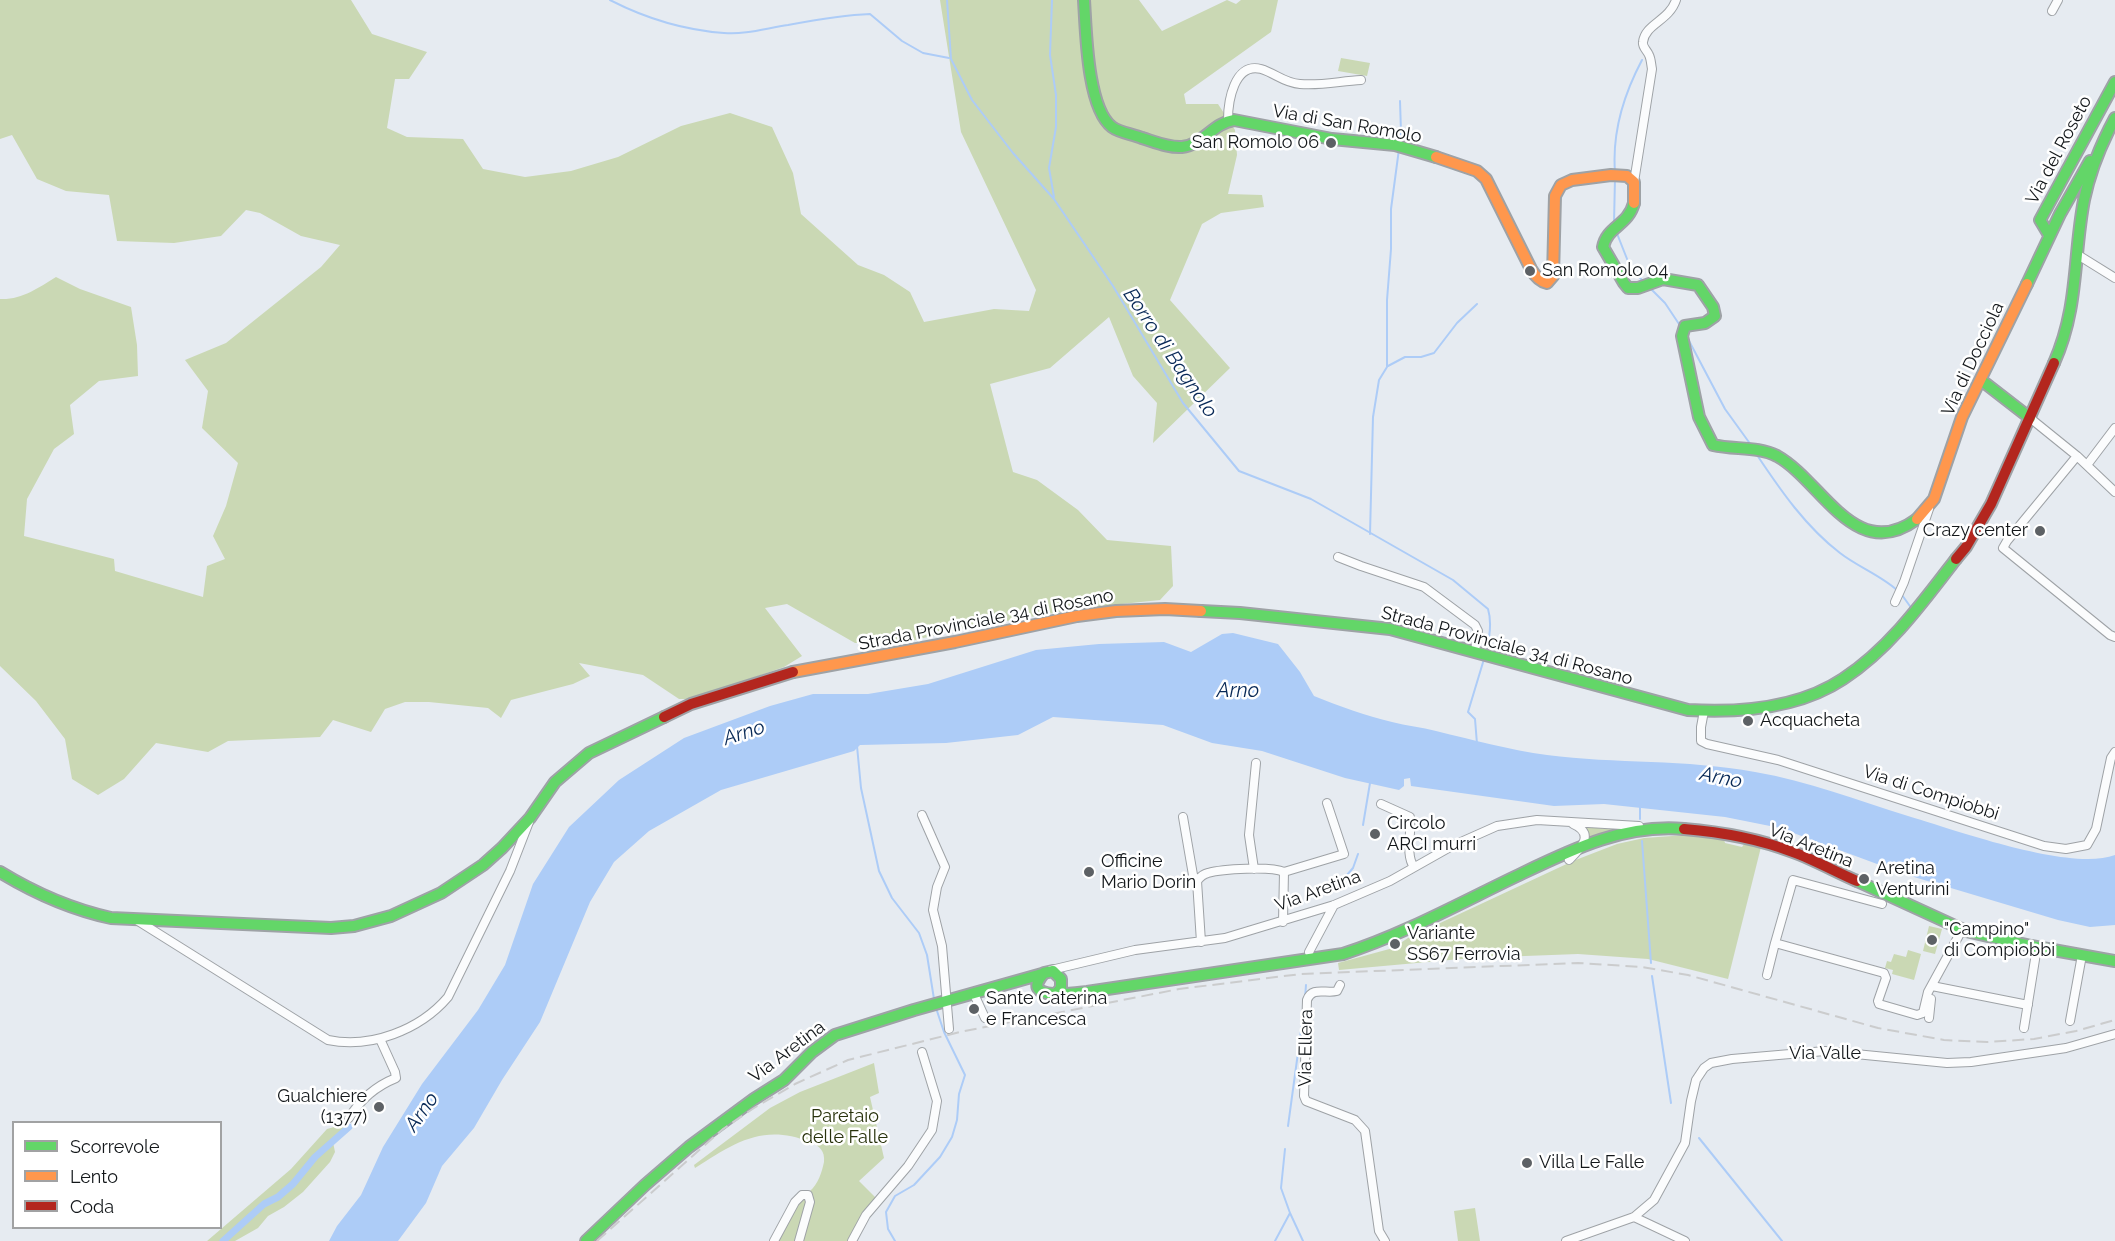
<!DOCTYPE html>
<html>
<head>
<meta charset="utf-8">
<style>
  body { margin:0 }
  #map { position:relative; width:2115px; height:1241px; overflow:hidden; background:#e6ebf1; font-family:Raleway,sans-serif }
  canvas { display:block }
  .legend { position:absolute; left:12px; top:1121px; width:210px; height:108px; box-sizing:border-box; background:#fff; border:2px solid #a1a2a3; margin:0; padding:8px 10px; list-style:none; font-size:18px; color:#13171a }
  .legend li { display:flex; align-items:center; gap:12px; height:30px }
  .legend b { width:30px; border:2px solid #a1a2a3 }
</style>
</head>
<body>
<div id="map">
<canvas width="2115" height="1241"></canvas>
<ul class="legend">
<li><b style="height:8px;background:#63d668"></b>Scorrevole</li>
<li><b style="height:8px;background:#ff974d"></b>Lento</li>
<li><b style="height:8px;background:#b3261e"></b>Coda</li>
</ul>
</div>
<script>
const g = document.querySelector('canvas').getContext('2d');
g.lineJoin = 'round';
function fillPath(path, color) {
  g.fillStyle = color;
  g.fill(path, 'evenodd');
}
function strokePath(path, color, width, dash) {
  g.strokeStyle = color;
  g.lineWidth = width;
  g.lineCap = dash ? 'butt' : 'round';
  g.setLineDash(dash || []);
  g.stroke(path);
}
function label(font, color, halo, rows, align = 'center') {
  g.font = font + ' Raleway,sans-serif';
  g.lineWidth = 5;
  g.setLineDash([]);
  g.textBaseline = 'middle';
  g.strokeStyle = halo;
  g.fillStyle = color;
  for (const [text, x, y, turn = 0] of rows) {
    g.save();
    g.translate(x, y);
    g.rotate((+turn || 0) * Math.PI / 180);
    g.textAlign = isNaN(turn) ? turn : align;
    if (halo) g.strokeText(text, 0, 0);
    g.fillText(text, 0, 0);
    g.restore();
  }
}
fillPath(new Path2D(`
  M0 0H351L372 34 427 52 409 79H395L387 128 407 137 463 139 483 169 525 177 571 171 618 157 681 126 730 113 772 127 793 173 801 214 858 265 884 275 910 292 924 322 994 309 1029 311 1036 290 961 132 940 0H1139L1162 31 1227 0 1236 4 1241 0H1278L1271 32 1184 94 1186 104H1218L1235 130 1237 155 1228 194 1262 195 1264 207 1221 213 1202 224 1170 300 1230 368 1153 443 1157 403 1133 376 1109 317 1050 368 990 384 1013 472 1037 480 1078 510 1107 540 1171 546 1173 586 1160 600 1083 608 965 628 911 641 855 643 787 604 765 608 802 656 784 667 691 699H679L643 675 579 663 590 676 573 684 511 700 501 718 488 708 429 702H405L385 709 371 732 333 720 320 737 228 741 208 752 156 743 124 779 98 795 72 779 65 739 36 701 0 666V299C22 300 38 288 56 277L80 289 131 307 137 345 138 376 99 381 70 405 74 434 54 449 27 499 24 536 114 559 115 571 203 597 207 566 225 559 213 536 226 506 238 463 202 428 208 391 185 360 226 343 321 267 340 245 301 236 260 213 246 210 221 236 174 243 117 241 109 195 66 191 37 179 12 135 0 139Z
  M1341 58 1370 63 1367 76 1338 71Z
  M1585 827 1621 830 1588 840Z
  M1686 835 1724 839 1725 843 1742 847 1745 843 1761 847 1728 979 1648 959 1578 954 1472 958 1339 970 1338 963 1393 948 1408 938 1573 861 1617 844 1644 838Z
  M1929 926 1942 929 1935 954 1923 951Z
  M1908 950 1921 954 1914 980 1892 974 1893 970 1885 968 1887 961 1891 962 1894 954 1906 957Z
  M874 1063 879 1093 870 1097 884 1158 859 1181 878 1200 852 1241H779C786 1228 791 1211 799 1199 802 1195 806 1194 810 1191 818 1184 822 1172 824 1162 825 1151 820 1146 810 1142 763 1123 734 1143 695 1168L694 1165 770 1108 800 1092Z
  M348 1123 349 1127 333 1142 335 1152 330 1162 303 1192 284 1207 268 1216 258 1228 235 1241H207L291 1169 327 1129Z
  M1475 1208 1480 1241H1458L1454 1211Z`), '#cad8b4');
fillPath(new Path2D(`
  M1233 633 1278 644 1300 672 1314 696C1339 706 1366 716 1392 722 1406 726 1422 727 1436 731 1473 740 1510 750 1547 755 1616 764 1686 759 1755 772 1808 781 1857 800 1908 816 1956 830 2070 872 2115 855V925L2090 927 2058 920 1904 874 1780 828 1725 817 1604 804 1554 806 1411 786 1410 778 1404 779V786L1399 790 1345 778 1262 751 1212 743 1163 725 1053 717 1018 735 946 743 860 745 854 751 721 790 649 831 614 862 590 902 540 1022 502 1080 474 1128 442 1166 426 1203 398 1241H329L337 1226 361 1195 383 1147 422 1084 478 1010 505 965 533 884 569 827 619 780 684 738 770 706 813 694H868L928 684 1036 650 1099 644 1164 642 1191 652 1222 634Z`), '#adccf7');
strokePath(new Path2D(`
  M610 0C645 18 684 30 724 33 745 35 767 28 788 25 815 20 843 15 870 14L902 41 923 53 949 58
  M947 0 951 59 972 100 1013 153 1054 199 1113 286 1183 403 1239 471 1311 499 1453 580 1488 609C1492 622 1490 635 1487 648
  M1052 0 1050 55 1056 95V127L1049 168 1054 197
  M1399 143 1401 132 1400 101
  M1615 172C1612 133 1624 94 1642 60
  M1614 223 1615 178
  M1616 231 1631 269 1643 281
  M1649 287 1665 303 1681 327
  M1687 337 1725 409 1751 445
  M1388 366 1405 357H1421L1434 353 1457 323 1477 304
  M1757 455C1781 491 1806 527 1840 553 1858 567 1882 576 1898 591
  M1370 534 1373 417 1379 380 1387 367V300L1391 249V209L1399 149
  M1902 595 1912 609
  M1477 744 1475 719 1468 712 1484 659
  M857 746 861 788 879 871 892 898 919 933 927 955 934 999
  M1640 807V819
  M1363 825 1370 783
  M1642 841 1651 963
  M1341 882 1353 868 1358 854
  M1652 976 1671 1103
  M1305 998 1306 985
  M1288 1126 1303 1016
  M1699 1138 1782 1241
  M1285 1149 1281 1188 1290 1213 1303 1241
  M895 1241 888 1229 886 1212 895 1196 914 1185 940 1157 952 1137 957 1120 959 1094 965 1075 944 1032 936 1008
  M1275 1241 1290 1213`), '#adccf7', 2);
strokePath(new Path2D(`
  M223 1241 264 1204 278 1197 293 1184 315 1157 349 1127`), '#adccf7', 7);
const street = new Path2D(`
  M2052 11 2058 0
  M1228 120C1228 102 1234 62 1261 69 1275 73 1284 83 1300 84 1320 86 1341 81 1361 80
  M1634 182 1652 69C1651 64 1651 59 1649 55 1647 50 1642 47 1643 42 1645 24 1669 21 1676 0
  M2078 255 2115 278
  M2030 418 2077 456 2115 492
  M2077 456 2007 541 2003 548 2110 635 2115 637
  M2087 465 2115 428
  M1338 557 1361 566 1424 587 1475 625 1478 631 1475 651
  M1895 602 1904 582 1929 509
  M1704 711 1701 727V741L1707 744 1778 760 2044 846 2066 849 2087 845 2096 829 2111 758 2115 752
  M1381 804 1410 817C1412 832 1405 855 1414 867
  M922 815 945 867 937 887 933 910 942 946 949 1029
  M1183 817 1193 875 1197 881 1201 942
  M1569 860C1580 849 1596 834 1573 824
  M1254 869 1249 835 1256 763
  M1197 881C1200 877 1203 874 1208 873 1222 869 1271 866 1284 872L1344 854 1327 803
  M1882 904 1793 880 1775 943 1884 973 1886 978 1878 1001 1879 1004 1917 1015 1923 1013 1928 992 1963 928
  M135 919 328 1040C370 1049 420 1030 448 997L510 871 529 822
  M1283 922 1284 872
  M1309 952 1334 905
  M1051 970 1135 950 1225 938 1334 905 1390 881 1452 846 1497 826 1537 820 1639 826
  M1767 975 1775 943
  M1340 985 1337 991C1326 994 1312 986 1307 1000L1304 1096 1306 1101 1355 1120 1365 1131 1379 1231 1385 1241
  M1932 986 2028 1005
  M974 994 985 1018
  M1929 1018 1931 999
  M2070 1021 2082 955
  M2024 1028 2037 947
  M349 1118C360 1100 376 1086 396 1078L395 1072 380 1039
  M1634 1217 1685 1241
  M774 1241 795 1202 802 1195H808L810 1202 799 1241
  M852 1241 866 1215 908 1166 932 1130 937 1101 922 1052
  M1566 1241 1634 1217 1654 1200 1685 1143 1691 1101 1696 1080 1704 1068 1711 1063 1732 1059 1825 1051 1947 1063 1971 1062 2066 1048 2115 1034`);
const fast = new Path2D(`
  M1084 0C1086 30 1087 108 1112 127 1120 133 1133 134 1142 138 1155 142 1169 148 1182 147 1203 145 1213 123 1234 120L1332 139 1395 145 1436 157
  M1634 203C1628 226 1607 226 1603 247L1624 283 1628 288H1638L1663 279 1698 285 1713 307 1715 316 1705 323 1685 326 1682 336 1699 417 1713 445C1734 450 1758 446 1777 456 1822 481 1855 565 1917 519
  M2049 235 2040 220 2115 82
  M2027 284 2060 214 2090 161
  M2054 363C2079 307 2073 257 2084 200 2090 171 2101 144 2115 118
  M1981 380 2030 418
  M1201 611 1240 613 1390 629 1688 710C1740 713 1798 709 1843 679 1889 649 1923 602 1956 559
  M0 872C36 894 70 909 111 918L331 928 354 926 391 916 441 893 483 865 502 848 530 818 555 782 589 753 664 717
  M1857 881 1966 931 2031 946 2115 961
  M1056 994 1061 988V979L1053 971 1044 973C1018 1002 1075 993 1087 992L1343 954C1405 934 1464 901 1523 873 1575 848 1625 824 1684 829
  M586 1241 645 1185 689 1147 754 1099 784 1080 812 1052 835 1035 914 1010 1042 974`);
const slow = new Path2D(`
  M1436 157 1477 171 1486 179 1531 269C1535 276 1539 281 1547 283L1553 276 1555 196 1561 185 1572 180 1611 175 1627 176 1634 182V203
  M1917 519 1934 499 1962 417 2027 284
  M793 672 955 642 1077 616 1116 611 1165 609 1201 611`);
const jam = new Path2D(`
  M1956 559 1966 547 1991 504 2054 363
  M664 717 691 704 793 672
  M1684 829C1721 832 1759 839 1793 852 1815 860 1836 872 1857 881`);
strokePath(street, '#9ea2a6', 10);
strokePath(fast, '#9ea2a6', 14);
strokePath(slow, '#9ea2a6', 14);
strokePath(jam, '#9ea2a6', 14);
strokePath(street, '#fbfcfd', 8);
strokePath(fast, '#63d668', 10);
strokePath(slow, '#ff974d', 10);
strokePath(jam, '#b3261e', 10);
strokePath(new Path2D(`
  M597 1241 723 1129 754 1108 795 1084 848 1060 960 1032 1179 989 1301 974 1578 963 1642 967 1688 975 1878 1028 1944 1040 1987 1042 2034 1039 2076 1031 2115 1020`), '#cbcccd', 2, [12, 6]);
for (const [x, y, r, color] of [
  [1331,143,6,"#5d6165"],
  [1530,271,6,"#5d6165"],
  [2040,531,6,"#5d6165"],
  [1748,721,6,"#5d6165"],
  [1375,834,6,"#5d6165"],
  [1089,872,6,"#5d6165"],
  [1864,879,6,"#5d6165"],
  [1932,940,6,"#5d6165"],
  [1395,944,6,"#5d6165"],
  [974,1009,6,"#5d6165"],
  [379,1107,6,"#5d6165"],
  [1527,1163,6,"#5d6165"]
]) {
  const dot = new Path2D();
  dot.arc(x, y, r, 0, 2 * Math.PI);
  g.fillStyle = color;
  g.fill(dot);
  strokePath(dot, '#fff', 2);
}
label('18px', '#13171a', '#fff', [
  ["Via di San Romolo",1347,124,10],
  ["Via del Roseto",2059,150,-62],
  ["Via di Docciola",1973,359,-65],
  ["Strada Provinciale 34 di Rosano",986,620,-11],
  ["Strada Provinciale 34 di Rosano",1507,646,15],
  ["Via di Compiobbi",1931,793,18],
  ["Via Aretina",1811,846,22],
  ["Via Aretina",1318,891,-20],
  ["Via Ellera",1306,1048,-89],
  ["Via Aretina",787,1052,-37],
  ["Via Valle",1825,1054]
]);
label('18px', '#13171a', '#fff', [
  ["San Romolo 06",1319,143,"right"],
  ["San Romolo 04",1542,271],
  ["Crazy center",2028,531,"right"],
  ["Acquacheta",1760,721],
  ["Circolo",1387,824],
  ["ARCI murri",1387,845],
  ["Officine",1101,862],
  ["Mario Dorin",1101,883],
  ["Aretina",1876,869],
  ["Venturini",1876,890],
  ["\"Campino\"",1944,930],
  ["di Compiobbi",1944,951],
  ["Variante",1407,934],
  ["SS67 Ferrovia",1407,955],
  ["Sante Caterina",986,999],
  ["e Francesca",986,1020],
  ["Gualchiere",367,1097,"right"],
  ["(1377)",367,1118,"right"],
  ["Villa Le Falle",1539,1163]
], 'left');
label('18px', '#28320c', '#fff', [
  ["Paretaio",845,1117],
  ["delle Falle",845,1138]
]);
label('italic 20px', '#072856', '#fff', [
  ["Borro di Bagnolo",1170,353,56],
  ["Arno",1238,691],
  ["Arno",744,733,-18],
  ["Arno",1721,778,11],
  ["Arno",422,1112,-55]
]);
</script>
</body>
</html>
